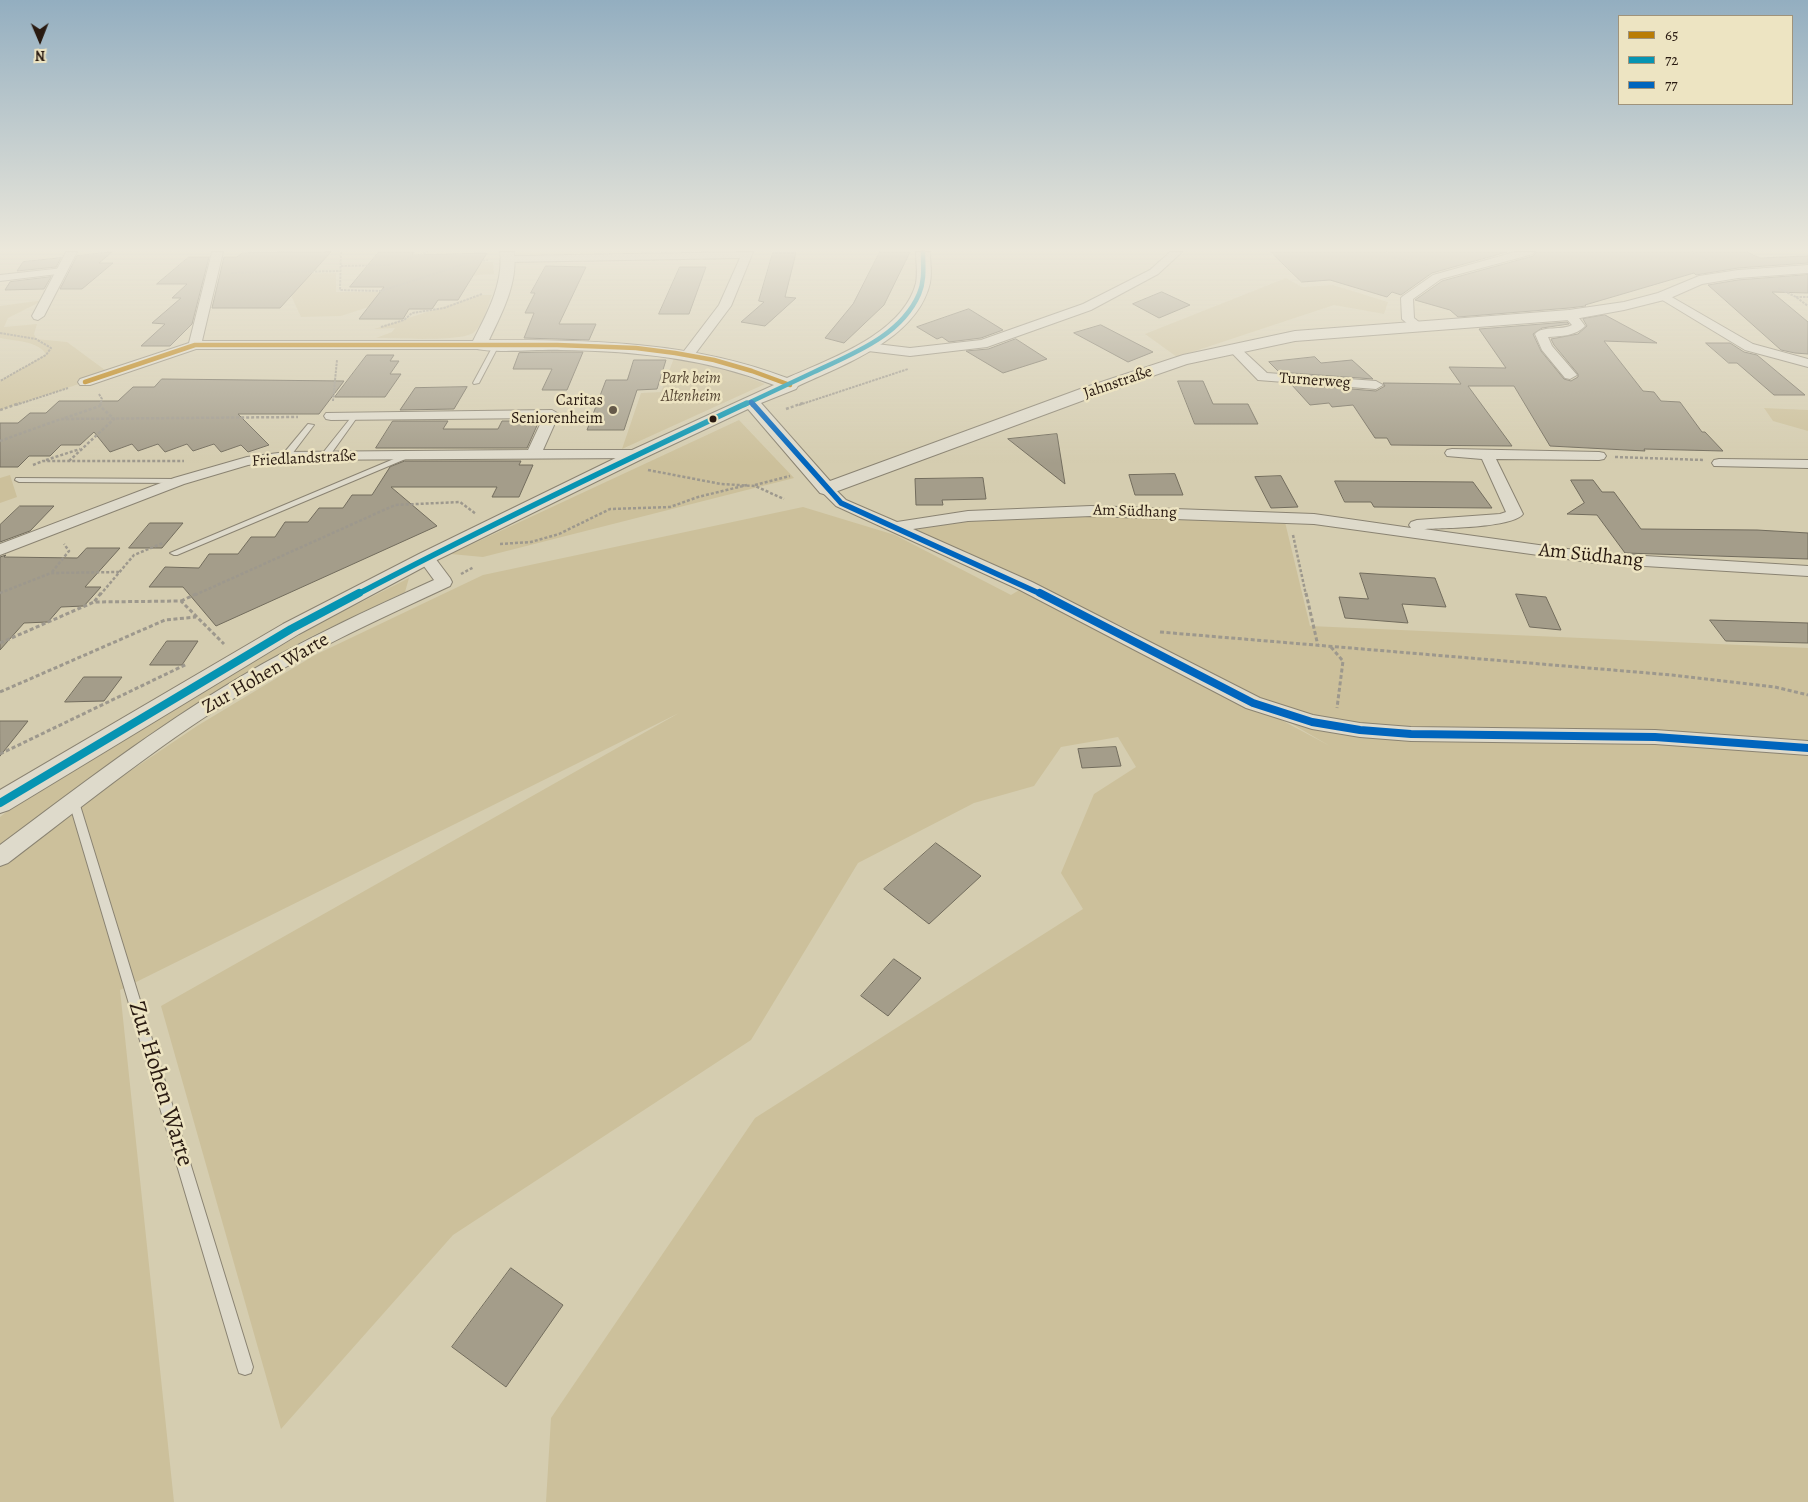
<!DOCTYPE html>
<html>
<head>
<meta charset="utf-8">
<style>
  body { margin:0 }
  #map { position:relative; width:1808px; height:1502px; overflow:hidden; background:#d5cdb0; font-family:Alegreya,serif }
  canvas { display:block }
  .legend { position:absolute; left:1618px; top:15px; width:175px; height:90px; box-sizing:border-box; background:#ede4c2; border:1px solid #9f937b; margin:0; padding:6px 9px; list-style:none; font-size:15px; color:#291a11 }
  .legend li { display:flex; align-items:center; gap:10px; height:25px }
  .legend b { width:25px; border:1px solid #9f937b }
  .north { position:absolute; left:15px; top:15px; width:50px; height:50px; -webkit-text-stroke:4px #ede4c2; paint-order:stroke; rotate:179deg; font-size:14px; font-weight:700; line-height:20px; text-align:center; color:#291a11 }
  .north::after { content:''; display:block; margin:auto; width:18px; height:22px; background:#291a11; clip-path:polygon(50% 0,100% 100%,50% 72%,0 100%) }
</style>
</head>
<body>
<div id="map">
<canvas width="1808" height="1502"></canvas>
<ul class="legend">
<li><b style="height:6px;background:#b97c05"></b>65</li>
<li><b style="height:6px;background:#0694b2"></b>72</li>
<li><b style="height:6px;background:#0065bd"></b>77</li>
</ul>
<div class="north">N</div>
</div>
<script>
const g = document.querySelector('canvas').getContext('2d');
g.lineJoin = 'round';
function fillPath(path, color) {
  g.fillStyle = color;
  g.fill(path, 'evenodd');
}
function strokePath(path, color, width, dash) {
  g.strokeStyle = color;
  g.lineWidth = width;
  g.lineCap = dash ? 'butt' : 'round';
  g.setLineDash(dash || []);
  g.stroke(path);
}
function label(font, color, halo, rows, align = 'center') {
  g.font = font + ' Alegreya,serif';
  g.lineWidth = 5;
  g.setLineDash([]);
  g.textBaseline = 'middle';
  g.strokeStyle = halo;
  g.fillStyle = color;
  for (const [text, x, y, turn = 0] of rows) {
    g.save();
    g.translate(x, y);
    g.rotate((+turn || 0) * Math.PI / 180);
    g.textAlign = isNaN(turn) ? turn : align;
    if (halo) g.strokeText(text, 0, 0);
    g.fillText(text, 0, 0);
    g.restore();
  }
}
fillPath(new Path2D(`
  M474 262H493L494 274 464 276 341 316 301 317 281 274 336 273V292H389Z
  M1286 278 1302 287 1333 285 1388 302 1384 314 1334 305 1177 357 1145 334Z
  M480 295H492C487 307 483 326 473 333 459 342 395 338 376 338L392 332 395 328 374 329Z
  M44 300 8 318 4 327 37 324 34 334 36 339 67 342 105 370 85 382 0 410V381L46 354C38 341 15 341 0 338V306Z
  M674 358 732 371 765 384 622 449 641 393 661 392Z
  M1764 408 1808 410V431L1773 421Z
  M739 420 794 478 483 557 451 554Z
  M10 475 17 497 0 503V478Z
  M803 507 895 535 1011 595 1026 586 1169 660 1330 746 1128 629 915 529 966 520 1090 516 1285 522 1310 626 1808 648V1502H546L551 1418 755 1118 1083 909 1061 873 1094 794 1136 767 1118 737 1061 747 1034 786 974 803 858 863 751 1040 453 1235 281 1429 161 1006 679 713 120 990 174 1502H0V859L197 726 315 655 483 575Z
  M409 578 405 592 306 639 224 687 0 847V817L21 800 320 623Z`), '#ccc09b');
const building = new Path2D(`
  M112 252 99 263H113L82 289H60L77 256Z
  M331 252 280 308H212L224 257H237L242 253Z
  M379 252H414L412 255 487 253 458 300H438L432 309H409L403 319H359L384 287H350Z
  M880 252H910L884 305 844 343 825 338 853 304Z
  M1271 252H1507L1432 273 1401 295 1392 292 1387 297 1330 280 1302 282Z
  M1536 252H1747L1760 258 1808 256V263L1738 268 1696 275 1694 273 1585 305 1586 306 1569 308 1458 317 1450 310 1415 300 1442 281 1533 256Z
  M773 253H796L785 297 796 298 765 326 741 322 764 302 759 301Z
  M189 257H209L192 324 170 346H141L165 324 152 323 181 298H172L187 284H157Z
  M61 258 56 267 17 271 23 262Z
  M546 266 586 267 559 324H596L589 340 524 338 534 313H525L535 293H531Z
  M680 267H706L689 314H659Z
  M1808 275V293L1772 292 1808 322V354L1795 353 1781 350 1708 285 1738 280Z
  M51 277 44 289 5 290 10 282Z
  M1162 292 1190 305 1159 318 1133 304Z
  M969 309 1003 330 981 338 949 342 942 337 937 339 917 327Z
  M1605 315 1657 343 1604 341 1643 391 1654 392 1661 401 1680 402 1702 432H1705L1723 451 1644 449 1645 451 1550 446 1514 386H1468L1512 446 1391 445 1387 438H1375L1353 405 1332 407 1329 403 1310 405 1291 384 1376 391 1385 386 1383 383 1461 384 1449 367 1506 368 1479 329 1567 322 1569 324 1542 328 1533 334 1541 351 1564 379 1571 381 1578 377V374L1554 345 1551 339 1578 334 1587 326 1583 319Z
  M1101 325 1153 352 1128 362 1074 333Z
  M1016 339 1047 359 1003 373 966 351 988 349Z
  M1706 343H1730L1744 352 1757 355 1805 395H1774L1737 363H1729Z
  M551 352H583L567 390H542L552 369H513L519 353Z
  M367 355H394L390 361H399L390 374H401L385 397H335Z
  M1315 357 1321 363 1352 360 1373 379 1279 372 1269 362Z
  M634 360H666L657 389 637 390 624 430H587L606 380H627Z
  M162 379 344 381 319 414H238L269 445 248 452 241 445 221 452 214 444 193 451 187 444 165 452 158 444 138 451 132 444 110 452 94 432 80 445H61L50 456H29L18 467H0V423H18L30 413H46L59 401H118L133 387H154Z
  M1178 381H1203L1213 404H1248L1258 424H1195Z
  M467 387 454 409 400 410 415 388Z
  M393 421H448L443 429H498L502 421H539L527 448H376Z
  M1057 434 1065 484 1008 439Z
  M405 461H521L519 465H533L519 497H492L497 487H391L437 526 216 626 183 587H149L165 567 199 568 209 554H238L251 537H275L285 522H308L319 508H343L352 495H372L390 467Z
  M1175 474 1183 495H1135L1129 475Z
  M1281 476 1298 507 1271 508 1255 477Z
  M983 478 986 499 942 500 943 505H916L915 479Z
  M1571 480H1593L1602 492H1614L1641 529 1757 530 1808 533V559L1625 553 1597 515 1567 514 1584 503Z
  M1335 481 1473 482 1492 508 1374 507 1371 502H1345Z
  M20 506H54L30 531 0 542V525Z
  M150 523H183L162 548H129Z
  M87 548H120L85 587H101L84 606 61 607 48 622 24 623 0 650V557L6 555 4 557 77 558Z
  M1360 573 1435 578 1446 607 1402 604 1408 623 1345 618 1339 597 1368 599Z
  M1516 594 1546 597 1561 630 1530 627Z
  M1710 620 1808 623V643L1726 641Z
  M167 641H198L182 665H150Z
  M84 677H122L104 701 65 702Z
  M0 721H28L0 756Z
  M1116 747 1121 766 1082 768 1078 749Z
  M936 843 981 876 929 924 884 889Z
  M894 959 921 978 888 1016 861 996Z
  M511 1268 563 1305 506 1387 452 1347Z`);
fillPath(building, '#a49d8a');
strokePath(building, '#726c5d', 1);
const service = new Path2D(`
  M494 344 499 345 479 383 474 384 473 383Z
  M353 415 358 416 328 458H322V454Z
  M308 424 314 425 289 458H283V454Z
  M408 453 415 455 177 555H174L170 553Z
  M16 478 178 479 182 481 178 483 19 482 15 480Z
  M74 798 78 799 79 802 253 1367 251 1373 245 1375 239 1373 237 1367 69 802 70 799Z`);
const pedestrian = new Path2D(`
  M63 268 66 269V273L0 281V275Z`);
const minor = new Path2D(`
  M66 252H77L44 316 38 320 34 319 32 316Z
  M212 252H223L202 341H479L485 345 479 349H196L90 385H80L78 382 80 379 189 343Z
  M753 252 731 306 692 358 687 359 681 355 719 305 740 258 509 262 503 259 509 256Z
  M1170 252H1182L1158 274 1091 310 987 347 910 356 868 351 862 347 868 343 910 348 981 340 1083 304 1150 270Z
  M1515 252H1534L1533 254 1441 279 1413 299 1414 318 1425 327 1423 330H1415L1402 319 1401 298 1403 296 1433 275Z
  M1663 292 1753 344 1808 359V367L1745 350 1659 298 1657 296 1659 294Z
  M1569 311C1576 313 1581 320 1585 326 1576 336 1561 336 1548 337L1552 346 1577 375 1570 379 1565 378 1542 350 1535 334C1543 325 1561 331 1572 325L1563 315Z
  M1235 346 1239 347 1267 373 1376 381 1383 385 1376 389 1258 380 1229 350Z
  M552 410 559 414 543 450H638L643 451 645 454 643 457 638 458 286 460 248 465 184 484 0 555V544L174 478 247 457 286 452 528 450 543 418 331 420 326 419 324 416 326 413Z
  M1452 449 1599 452 1604 453 1606 456 1604 459 1599 460 1496 459 1523 514C1513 528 1442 528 1424 529L1596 553 1808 566V576L1596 563 1314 524 1091 516 968 521 913 529 1032 582 1260 698 1313 715 1360 723 1411 727 1655 730 1808 741V755L1655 744 1411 741 1360 737 1312 729 1246 708 1020 590 836 506 819 489 822 486H832L846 500 897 522 968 511 1091 506 1314 514 1411 528 1409 525 1411 522 1417 520 1500 514 1506 512 1482 459 1447 456 1445 453 1447 450Z
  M1719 459 1808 460V468L1714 466 1712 463 1714 460Z
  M426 553 432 554 450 578 452 582 450 586C384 617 316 647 254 686 167 738 88 802 8 863L0 866V845C78 787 156 727 240 677 302 640 368 610 434 580L418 558 420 554Z`);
const tertiary = new Path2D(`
  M500 252H514C518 283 502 313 489 340 591 340 691 341 787 378 830 359 903 334 916 283 918 273 916 262 916 252H930C930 262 932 273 930 283 917 339 843 365 798 386L796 389 761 403 830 481 1083 388 1183 355 1295 331 1569 310 1624 302 1658 293 1699 276 1738 270 1808 265V273L1738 278 1702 284 1668 299 1624 310 1569 320 1295 341 1187 364 1095 396 827 495 820 493 748 409 644 458 433 562 299 634 9 810 0 813V790L283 624 419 554 632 450 774 385C705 358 634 351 561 350 537 349 495 354 473 348L471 345C485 317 504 285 500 252Z`);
strokePath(service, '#8a8372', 2);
strokePath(pedestrian, '#8a8372', 2);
strokePath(minor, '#8a8372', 2);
strokePath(tertiary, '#8a8372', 2);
strokePath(new Path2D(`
  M341 252 340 290 381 291 474 261 488 260
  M1386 252 1391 257 1428 265
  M1692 252 1712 262
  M341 266 388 265 428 252
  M231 273 341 271
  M1778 288 1796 297 1808 306
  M1796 297H1808
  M381 327 404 320 412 313 444 308 482 294
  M0 333 36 339 51 348 46 355 0 381
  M99 394 102 399 100 405
  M333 401 337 360
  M16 405 68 388
  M799 405 908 369`), '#9d988d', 2, [2.5, 1]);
strokePath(new Path2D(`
  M786 409 803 403
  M0 410 20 403
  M65 418 100 406
  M0 441 61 419 298 417
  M1615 457 1704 460
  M46 460 80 449
  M69 461 114 419 100 406 101 403
  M33 465 43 461H184
  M648 470 721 484 755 486 784 499
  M755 485 790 476
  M1293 535 1306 595
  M500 544 531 542 559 534 610 509 670 507 698 497 747 485
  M52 572 69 551 64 544
  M461 574 474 567
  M0 593 51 573 119 572
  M100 595 134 555 163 543
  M195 595 395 505 460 502 476 514`), '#9d988d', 2.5, [3, 2]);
strokePath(new Path2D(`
  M101 593 94 602 181 601 224 644
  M1306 593 1318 646
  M181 601 198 593
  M1160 632 1672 675 1775 687 1808 695
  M0 643 94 602
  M1331 647 1343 661 1337 708
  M0 692 165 620 196 617
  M0 754 187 664`), '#9d988d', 3, [4, 2.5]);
fillPath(service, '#dedacb');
fillPath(pedestrian, '#dedacb');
fillPath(minor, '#dedacb');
fillPath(tertiary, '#dedacb');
strokePath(new Path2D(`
  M85 382 195 345H557L636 348 675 353 714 360 752 371 790 385`), '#b97c05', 4.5);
strokePath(new Path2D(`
  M744 405C767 394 791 383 814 372 852 354 901 336 919 294 925 280 923 266 923 252`), '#0694b2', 4.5);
strokePath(new Path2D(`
  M356 595C485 527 615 465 747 403`), '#0694b2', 5.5);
strokePath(new Path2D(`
  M0 803 291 629 359 593`), '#0694b2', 8);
strokePath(new Path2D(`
  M751 402 753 405`), '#0065bd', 4.5);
strokePath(new Path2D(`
  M752 403 841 503 1043 595`), '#0065bd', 5.5);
strokePath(new Path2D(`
  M1040 593 1253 703 1312 722 1360 730 1411 734 1655 737 1808 748`), '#0065bd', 8);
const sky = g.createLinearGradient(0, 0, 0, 463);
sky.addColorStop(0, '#93aec0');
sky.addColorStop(0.54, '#ece8db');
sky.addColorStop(1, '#ece8db00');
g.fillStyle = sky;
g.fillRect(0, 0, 1808, 463);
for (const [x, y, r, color] of [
  [613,410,5,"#655949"],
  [713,419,4.5,"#291a11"]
]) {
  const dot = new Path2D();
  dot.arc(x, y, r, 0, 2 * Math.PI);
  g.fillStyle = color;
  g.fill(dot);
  strokePath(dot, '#ede4c2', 2);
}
label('italic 16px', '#584835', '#ede4c2', [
  ["Park beim",691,379],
  ["Altenheim",691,397]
]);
label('16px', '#291a11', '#ede4c2', [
  ["Turnerweg",1315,381,4],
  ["Jahnstraße",1118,383,-19],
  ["Friedlandstraße",304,459,-3],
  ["Am Südhang",1135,512,2]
]);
label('16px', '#291a11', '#ede4c2', [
  ["Caritas",603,401],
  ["Seniorenheim",603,419]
], 'right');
label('20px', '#291a11', '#ede4c2', [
  ["Am Südhang",1591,556,6],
  ["Zur Hohen Warte",266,674,-30]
]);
label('24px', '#291a11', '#ede4c2', [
  ["Zur Hohen Warte",160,1084,73]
]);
</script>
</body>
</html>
